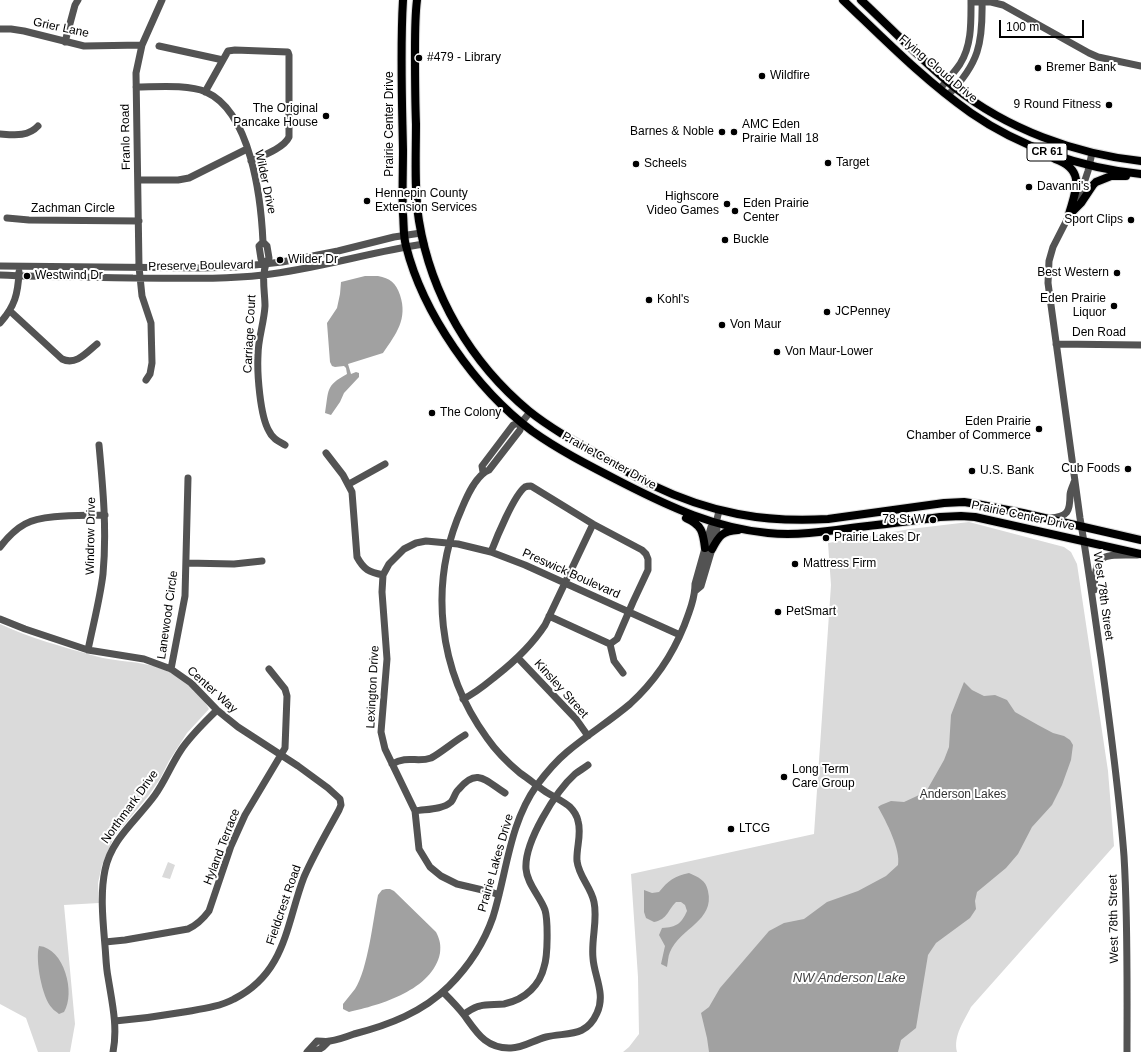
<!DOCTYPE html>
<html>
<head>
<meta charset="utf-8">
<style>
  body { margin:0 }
  #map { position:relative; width:1141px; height:1052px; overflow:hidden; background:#fff; font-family:Arial,sans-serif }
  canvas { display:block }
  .scale { position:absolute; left:999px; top:20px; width:85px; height:18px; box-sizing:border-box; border:2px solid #000; border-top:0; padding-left:5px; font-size:12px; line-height:14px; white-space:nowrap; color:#000; -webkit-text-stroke:3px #fff; paint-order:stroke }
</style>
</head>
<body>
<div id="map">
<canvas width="1141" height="1052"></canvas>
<div class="scale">100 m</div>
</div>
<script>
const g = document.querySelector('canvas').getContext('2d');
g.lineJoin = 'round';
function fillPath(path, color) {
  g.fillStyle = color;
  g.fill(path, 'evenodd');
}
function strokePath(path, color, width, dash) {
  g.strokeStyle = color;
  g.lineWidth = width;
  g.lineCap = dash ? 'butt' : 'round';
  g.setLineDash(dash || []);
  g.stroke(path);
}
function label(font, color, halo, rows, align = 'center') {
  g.font = font + ' Arial,sans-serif';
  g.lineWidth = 4;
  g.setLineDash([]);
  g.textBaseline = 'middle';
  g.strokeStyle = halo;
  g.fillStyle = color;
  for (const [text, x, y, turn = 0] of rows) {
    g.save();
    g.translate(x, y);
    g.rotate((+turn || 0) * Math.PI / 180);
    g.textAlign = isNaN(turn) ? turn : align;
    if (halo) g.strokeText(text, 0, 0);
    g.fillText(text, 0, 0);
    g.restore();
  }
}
fillPath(new Path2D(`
  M969 522 1064 547 1071 552 1077 564 1108 771 1114 846 971 1007C964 1021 953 1036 957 1052H623L629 1047 639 1034 638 977 631 874 814 834 831 585 828 543 910 529Z
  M0 624C30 638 63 647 95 656 113 661 132 661 149 665 172 670 198 688 209 709L187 733 169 761 160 779 149 795 114 837 102 865 98 883 99 903 64 905 75 1024 70 1052H38L26 1018 0 1004Z
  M168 862 175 865 170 879 162 877Z`), '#dadada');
fillPath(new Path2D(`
  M378 276C390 278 396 283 400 295 408 319 396 334 383 353L348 364 351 374 356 372 359 373V377L344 393 340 402 331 415 325 413C329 390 325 386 347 374L346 368 344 366 335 367 332 366 330 362 327 323 337 308 340 294 341 282 365 276Z
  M964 682 972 690 984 696 995 695 1007 700 1015 712 1038 725 1053 733 1064 736 1070 740 1073 745 1071 760 1062 785 1052 805 1032 827 1018 854 1006 868 977 892 975 901 976 909 970 918 936 943 928 955 916 1028 901 1040 898 1052H709L707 1038 701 1013 709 1007 720 988 769 931 784 923 804 919 827 902 858 891 886 876 898 865C901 850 886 821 878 807L881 805 891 801 904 802 917 796 927 790 944 760 949 747 951 715Z
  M689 873C698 877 706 880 708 891 715 921 680 928 670 952 668 956 668 962 667 967L661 964 665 946 659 935 662 928C677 927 681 924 687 911L685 905 681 902H676C667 911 668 919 654 922L646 918 644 912V890L652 893 659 892C668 881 674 876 689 873Z
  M386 889H390L394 891 436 932C440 940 441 945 440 953 433 990 380 1005 349 1012L343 1009V1004C347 999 351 994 355 989 368 969 373 920 378 895L382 890Z
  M39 946C64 948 76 993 64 1012L59 1014C57 1012 53 1010 52 1008 42 998 35 959 39 946Z`), '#a1a1a1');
const major = new Path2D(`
  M403 0C400 50 402 100 403 150 403 172 402 193 403 214 404 225 403 235 406 246 423 314 476 389 532 431 560 451 592 467 623 483 670 507 715 528 768 533 799 536 829 531 859 527 886 524 913 521 940 517L961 516 975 517 1141 554
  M417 0C415 16 415 34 415 50 415 75 415 99 416 124 416 155 414 190 419 221 431 295 471 363 529 411 554 431 583 446 611 462 624 470 638 478 652 485 710 513 764 523 828 519L944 503 964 502 977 504 1023 513 1141 540
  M843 0C884 39 924 80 971 113 1020 147 1081 168 1141 174
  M861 0C892 29 921 60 954 87 1007 129 1075 154 1141 161
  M1055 159C1086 170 1076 190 1069 214
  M1070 214 1081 203 1093 185 1096 182 1111 176H1126
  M686 518C702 525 703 532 705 548
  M712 549C719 536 722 531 738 530`);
strokePath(major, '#dbdbdb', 10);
strokePath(new Path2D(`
  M971 2H991L1003 5 1089 53 1098 57 1141 66
  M0 29H11L24 31 84 46 142 45
  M65 42 75 5 78 0
  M159 46 223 60
  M136 87C155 87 188 84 206 92 251 112 261 198 263 242L267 246 269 258C260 272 265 291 265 306 264 323 258 339 258 355 257 373 260 416 269 431 272 438 278 441 285 445
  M940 89C946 81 954 73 960 64 972 45 971 22 971 0
  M205 92 228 51 235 50 288 52 289 55V137C284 148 262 156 251 161
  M948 95C979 64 983 43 982 0
  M0 134C14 135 28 137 38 126
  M1092 153 1088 171 1081 192 1053 247 1049 261 1048 283 1080 518C1088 564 1094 611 1101 658 1110 724 1119 790 1124 856 1128 921 1127 987 1127 1052
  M138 180H178L189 178 247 149
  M7 218 29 220 139 221
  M263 242 259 246 261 259 265 264
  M0 266 201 268 236 267 282 262 338 251 394 237 421 233
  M0 275C44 277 89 277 133 278 177 278 220 280 263 275 317 269 370 252 424 244
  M10 311 62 359C76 366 87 352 97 344
  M0 323C15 306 18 294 19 272
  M1056 344 1141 345
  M146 380 150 374 152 363 151 323 142 296 139 267 136 73 142 45 162 0
  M326 453 343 475 352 492 357 557C364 570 369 572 383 575
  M483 472 482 466 513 425 522 422
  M349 484 385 464
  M1050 518C1068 517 1070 511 1070 495 1070 491 1073 486 1074 482
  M0 547C7 538 14 530 25 524 43 514 83 516 105 515
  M491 552C496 539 514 495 525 487 527 486 528 486 531 486L593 524 642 550 646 554 648 559V570L633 602 617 639 610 644 549 616
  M186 563 234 564 262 561
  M1094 590C1096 552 1100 555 1137 555
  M695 591 701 586 712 549 717 529 716 523 719 511
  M0 619 25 629 88 650 144 659 171 669 191 683 217 710 238 727 298 766 328 788 340 799 341 805 339 810C327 832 314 854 304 877 286 924 286 973 234 999 219 1007 201 1009 184 1012 161 1016 138 1019 115 1021
  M610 644 614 661 623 673
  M88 650C93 625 100 599 103 574 107 531 103 488 99 445
  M518 658 576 719 588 736
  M171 669 185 596 188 478
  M463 699C476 693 485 685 496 676 515 661 532 645 545 625L593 524
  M392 764C408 755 417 763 431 758 439 754 456 740 465 735
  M415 811C426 809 442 810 451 802 454 799 455 792 459 789 477 767 486 781 505 793
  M499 895 491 892 457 884 441 876 430 867 419 849 415 811 385 749 381 732 387 659 382 592 383 575 389 564 404 549 416 543 426 541 458 544 491 552 525 565 680 635
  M105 942 125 940 188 929C197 925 203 919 209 911L231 846 245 815 285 748 287 696 285 689 269 669
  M443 992C450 999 458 1007 464 1015 477 1033 486 1049 511 1048 523 1048 534 1040 546 1037 567 1032 586 1038 597 1013 606 994 594 976 593 958 591 939 598 920 594 902 591 887 579 877 577 861 576 848 582 834 578 821 577 816 574 811 570 807 563 801 554 797 546 792 537 786 529 779 520 773 508 763 496 751 487 738 438 671 428 584 462 508 467 496 476 475 489 470L520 430 522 422 530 412
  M464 1014C469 1011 474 1007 480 1006 487 1004 496 1005 504 1004 513 1002 524 997 531 990 537 984 542 976 544 967 548 956 548 920 545 910 540 896 527 884 526 869 524 842 556 791 575 774 579 771 584 768 588 765
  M113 1052C118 1027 112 1002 108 977 106 967 106 957 105 946 103 922 100 894 105 870 111 839 137 820 155 795 165 781 171 765 181 750 191 735 204 723 217 710
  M307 1052 317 1041C322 1041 326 1042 330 1041 338 1040 346 1037 354 1034 389 1025 423 1012 449 986 469 966 484 943 493 917 507 872 509 824 537 785 546 773 555 762 567 752 587 735 610 721 630 704 653 683 672 656 684 626 689 613 695 598 695 584L711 527 716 523
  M315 1052 323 1047 328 1042`), '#535353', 7);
strokePath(major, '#000', 8);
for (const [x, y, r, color] of [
  [419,58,4,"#000"],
  [1038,68,4,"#000"],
  [762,76,4,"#000"],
  [1109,105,4,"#000"],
  [326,116,4,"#000"],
  [722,132,4,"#000"],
  [734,132,4,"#000"],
  [828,163,4,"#000"],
  [636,164,4,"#000"],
  [1029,187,4,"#000"],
  [367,201,4,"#000"],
  [727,204,4,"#000"],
  [735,211,4,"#000"],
  [1131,220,4,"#000"],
  [725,240,4,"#000"],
  [280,260,4,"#000"],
  [1117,273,4,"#000"],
  [27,276,4,"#000"],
  [649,300,4,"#000"],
  [1114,306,4,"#000"],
  [827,312,4,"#000"],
  [722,325,4,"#000"],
  [777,352,4,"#000"],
  [432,413,4,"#000"],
  [1039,429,4,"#000"],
  [1128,469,4,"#000"],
  [972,471,4,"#000"],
  [933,520,4,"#000"],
  [826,538,4,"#000"],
  [795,564,4,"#000"],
  [778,612,4,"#000"],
  [784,777,4,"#000"],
  [731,829,4,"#000"]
]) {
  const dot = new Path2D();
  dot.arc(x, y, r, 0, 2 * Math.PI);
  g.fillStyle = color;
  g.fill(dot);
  strokePath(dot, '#fff', 1.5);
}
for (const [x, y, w] of [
  [1047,152,40]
]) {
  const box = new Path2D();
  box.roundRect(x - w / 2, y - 9, w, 18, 3);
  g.fillStyle = '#fff';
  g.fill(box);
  strokePath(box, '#000', 1);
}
label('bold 11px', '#000', null, [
  ["CR 61",1047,152]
]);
label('12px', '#000', '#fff', [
  ["Grier Lane",61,28,12],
  ["Flying Cloud Drive",938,69,40],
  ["Prairie Center Drive",390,124,-90],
  ["Franlo Road",126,137,-91],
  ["Wilder Drive",265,182,78],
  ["Zachman Circle",73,209],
  ["Preserve Boulevard",201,266,-1],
  ["Den Road",1099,333],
  ["Carriage Court",250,334,-87],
  ["Prairie Center Drive",609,461,29],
  ["Prairie Center Drive",1023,516,12],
  ["Windrow Drive",91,536,-89],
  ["Preswick Boulevard",571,574,24],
  ["West 78th Street",1103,596,82],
  ["Lanewood Circle",168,615,-82],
  ["Lexington Drive",373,687,-87],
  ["Kinsley Street",561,689,48],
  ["Center Way",212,690,42],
  ["Northmark Drive",130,807,-54],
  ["Hyland Terrace",222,847,-69],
  ["Prairie Lakes Drive",496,863,-74],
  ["Fieldcrest Road",284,905,-71],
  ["West 78th Street",1114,919,-91]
]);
label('12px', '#000', '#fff', [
  ["#479 - Library",427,58],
  ["Bremer Bank",1046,68],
  ["Wildfire",770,76],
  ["9 Round Fitness",1101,105,"right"],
  ["The Original",318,109,"right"],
  ["Pancake House",318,123,"right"],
  ["AMC Eden",742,125],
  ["Prairie Mall 18",742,139],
  ["Barnes & Noble",714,132,"right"],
  ["Target",836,163],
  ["Scheels",644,164],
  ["Davanni's",1037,187],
  ["Hennepin County",375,194],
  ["Extension Services",375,208],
  ["Highscore",719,197,"right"],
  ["Video Games",719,211,"right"],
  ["Eden Prairie",743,204],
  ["Center",743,218],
  ["Sport Clips",1123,220,"right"],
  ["Buckle",733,240],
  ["Wilder Dr",288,260],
  ["Best Western",1109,273,"right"],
  ["Westwind Dr",35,276],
  ["Eden Prairie",1106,299,"right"],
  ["Liquor",1106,313,"right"],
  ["Kohl's",657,300],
  ["JCPenney",835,312],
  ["Von Maur",730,325],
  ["Von Maur-Lower",785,352],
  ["The Colony",440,413],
  ["Eden Prairie",1031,422,"right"],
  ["Chamber of Commerce",1031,436,"right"],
  ["Cub Foods",1120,469,"right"],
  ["U.S. Bank",980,471],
  ["78 St W",925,520,"right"],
  ["Prairie Lakes Dr",834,538],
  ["Mattress Firm",803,564],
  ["PetSmart",786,612],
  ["Long Term",792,770],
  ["Care Group",792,784],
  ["LTCG",739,829]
], 'left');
label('12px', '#313131', '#fff', [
  ["Anderson Lakes",963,795]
]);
label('italic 13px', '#424242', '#fff', [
  ["NW Anderson Lake",849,978]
]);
</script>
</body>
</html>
